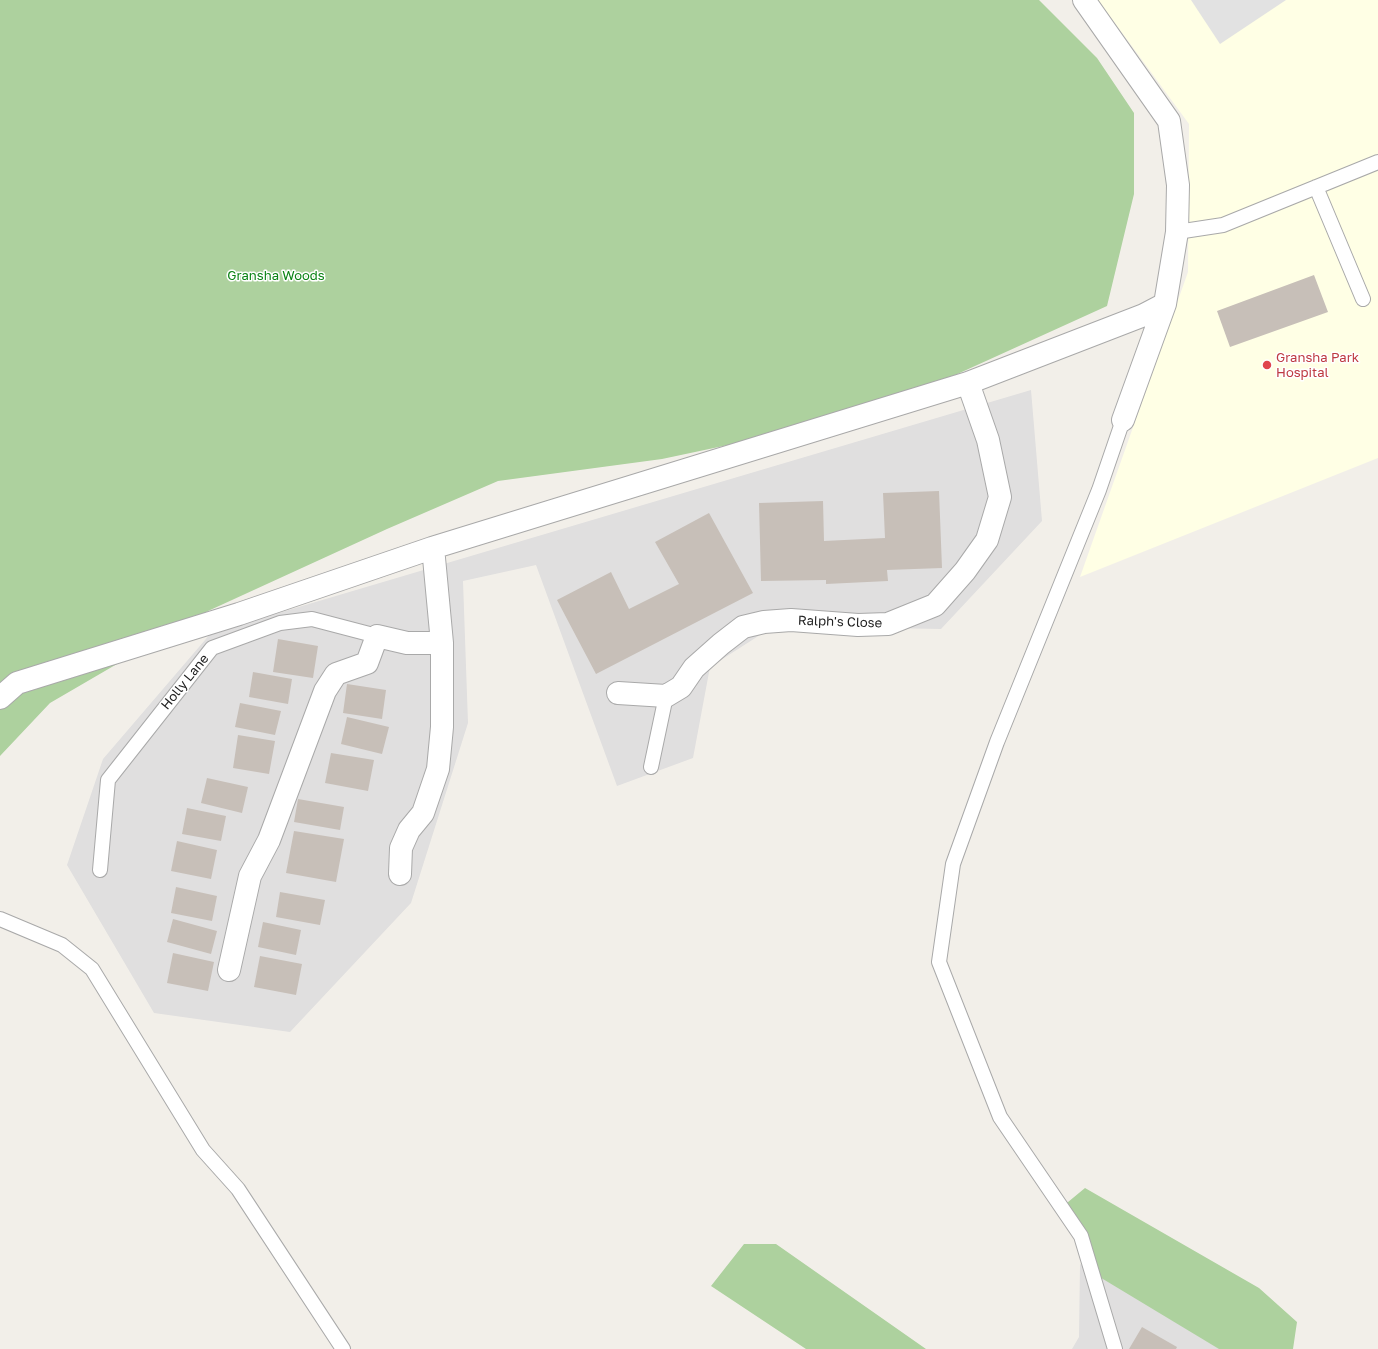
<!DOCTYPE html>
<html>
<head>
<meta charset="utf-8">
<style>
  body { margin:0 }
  canvas { display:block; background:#f2efe9 }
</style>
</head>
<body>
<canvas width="1378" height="1349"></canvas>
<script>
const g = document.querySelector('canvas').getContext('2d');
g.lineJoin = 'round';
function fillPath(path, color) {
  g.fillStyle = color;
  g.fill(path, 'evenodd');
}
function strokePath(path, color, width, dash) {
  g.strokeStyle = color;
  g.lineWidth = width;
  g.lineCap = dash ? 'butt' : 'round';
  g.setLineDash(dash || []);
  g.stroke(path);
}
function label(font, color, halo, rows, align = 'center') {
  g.font = font + ' "Golos Text",sans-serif';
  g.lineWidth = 3;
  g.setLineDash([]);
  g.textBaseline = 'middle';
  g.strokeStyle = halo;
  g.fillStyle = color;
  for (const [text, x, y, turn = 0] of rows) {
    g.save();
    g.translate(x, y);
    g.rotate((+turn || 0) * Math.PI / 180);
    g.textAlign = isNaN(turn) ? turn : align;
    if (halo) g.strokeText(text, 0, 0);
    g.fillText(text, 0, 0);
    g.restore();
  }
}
fillPath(new Path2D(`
  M1031 390 1042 521 941 629 774 626 710 667 693 758 617 786 536 565 463 581 468 723 411 903 290 1032 154 1013 67 865 103 759 211 633Z
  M1080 1264 1220 1349H1072L1079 1337Z`), '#e0dfdf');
fillPath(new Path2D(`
  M1098 0H1378V458L1080 577 1188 272 1189 124Z`), '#ffffe5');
fillPath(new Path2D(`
  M0 0H1039L1097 58 1134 113V194L1107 306 953 376 780 434 662 459 498 481 387 529 208 611 50 703 0 756Z
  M1085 1188 1259 1288 1297 1322 1293 1349H1219L1093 1273 1062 1207Z
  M744 1244H776L926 1349H806L711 1286Z`), '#add19e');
fillPath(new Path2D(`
  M1191 0H1286L1220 44Z`), '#e2e2e2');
fillPath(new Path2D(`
  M1314 275 1328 312 1230 347 1217 311Z
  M939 491 942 568 887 570 888 581 826 584V580L761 581 759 503 823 501 824 541 885 538 883 493Z
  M709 513 753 593 596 674 557 600 611 572 629 609 679 584 655 542Z
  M278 639 318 646 313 678 273 672Z
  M253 672 292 679 288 704 249 697Z
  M347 684 386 690 382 719 343 713Z
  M240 703 281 711 275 735 235 727Z
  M347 717 389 727 382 754 341 744Z
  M238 735 275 741 269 774 233 768Z
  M331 753 374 760 368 791 325 783Z
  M207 778 248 787 242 813 201 803Z
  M298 799 344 807 340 830 294 822Z
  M187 808 226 816 221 841 182 834Z
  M294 831 344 839 336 882 286 873Z
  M177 841 217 850 211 879 171 871Z
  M176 887 217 896 212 921 171 913Z
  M280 892 325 900 320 925 276 917Z
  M173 919 217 931 211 954 167 942Z
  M263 922 301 930 296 955 258 947Z
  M173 953 214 962 208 991 167 983Z
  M260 956 302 964 296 995 254 987Z
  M1142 1327 1177 1347 1176 1349H1129Z`), '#c7bfb8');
const service = new Path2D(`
  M1316 187 1363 299
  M1177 232 1223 225 1378 162
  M651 767 666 696
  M100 870 108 780 212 648 280 623 312 619 377 636
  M0 919 62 945 92 969 203 1150 238 1189 343 1349
  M1115 1349 1081 1236 1000 1117 939 962 953 864 997 742 1099 490 1123 420`);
const minor = new Path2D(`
  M1084 0 1169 121 1178 185 1177 232 1165 304 1123 420
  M618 693 666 696 681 687 694 668 721 644 743 627 764 622 791 620 858 625 888 624 935 605 965 571 987 540 1000 497 988 440 968 383
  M0 698 17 683 239 614 432 548 968 383 1144 315 1165 304
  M400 874 401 848 409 830 423 813 438 769 442 727V643L434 558 432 548
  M229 970 250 876 269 840 325 691 336 674 367 663 377 636 407 643H442`);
strokePath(service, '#a9a9a9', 16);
strokePath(minor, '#a9a9a9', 24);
strokePath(service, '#fff', 14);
strokePath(minor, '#fff', 22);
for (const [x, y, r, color] of [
  [1267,365,5,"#e0444e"]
]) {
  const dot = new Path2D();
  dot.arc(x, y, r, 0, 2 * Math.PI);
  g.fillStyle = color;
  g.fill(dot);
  strokePath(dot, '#fff', 1.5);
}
label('13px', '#0c8416', '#fff', [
  ["Gransha Woods",276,276]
]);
label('13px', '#be3a42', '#fff', [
  ["Gransha Park",1276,358],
  ["Hospital",1276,373]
], 'left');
label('13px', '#222', '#fff', [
  ["Ralph's Close",840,622,2],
  ["Holly Lane",185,682,-51]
]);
</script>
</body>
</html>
